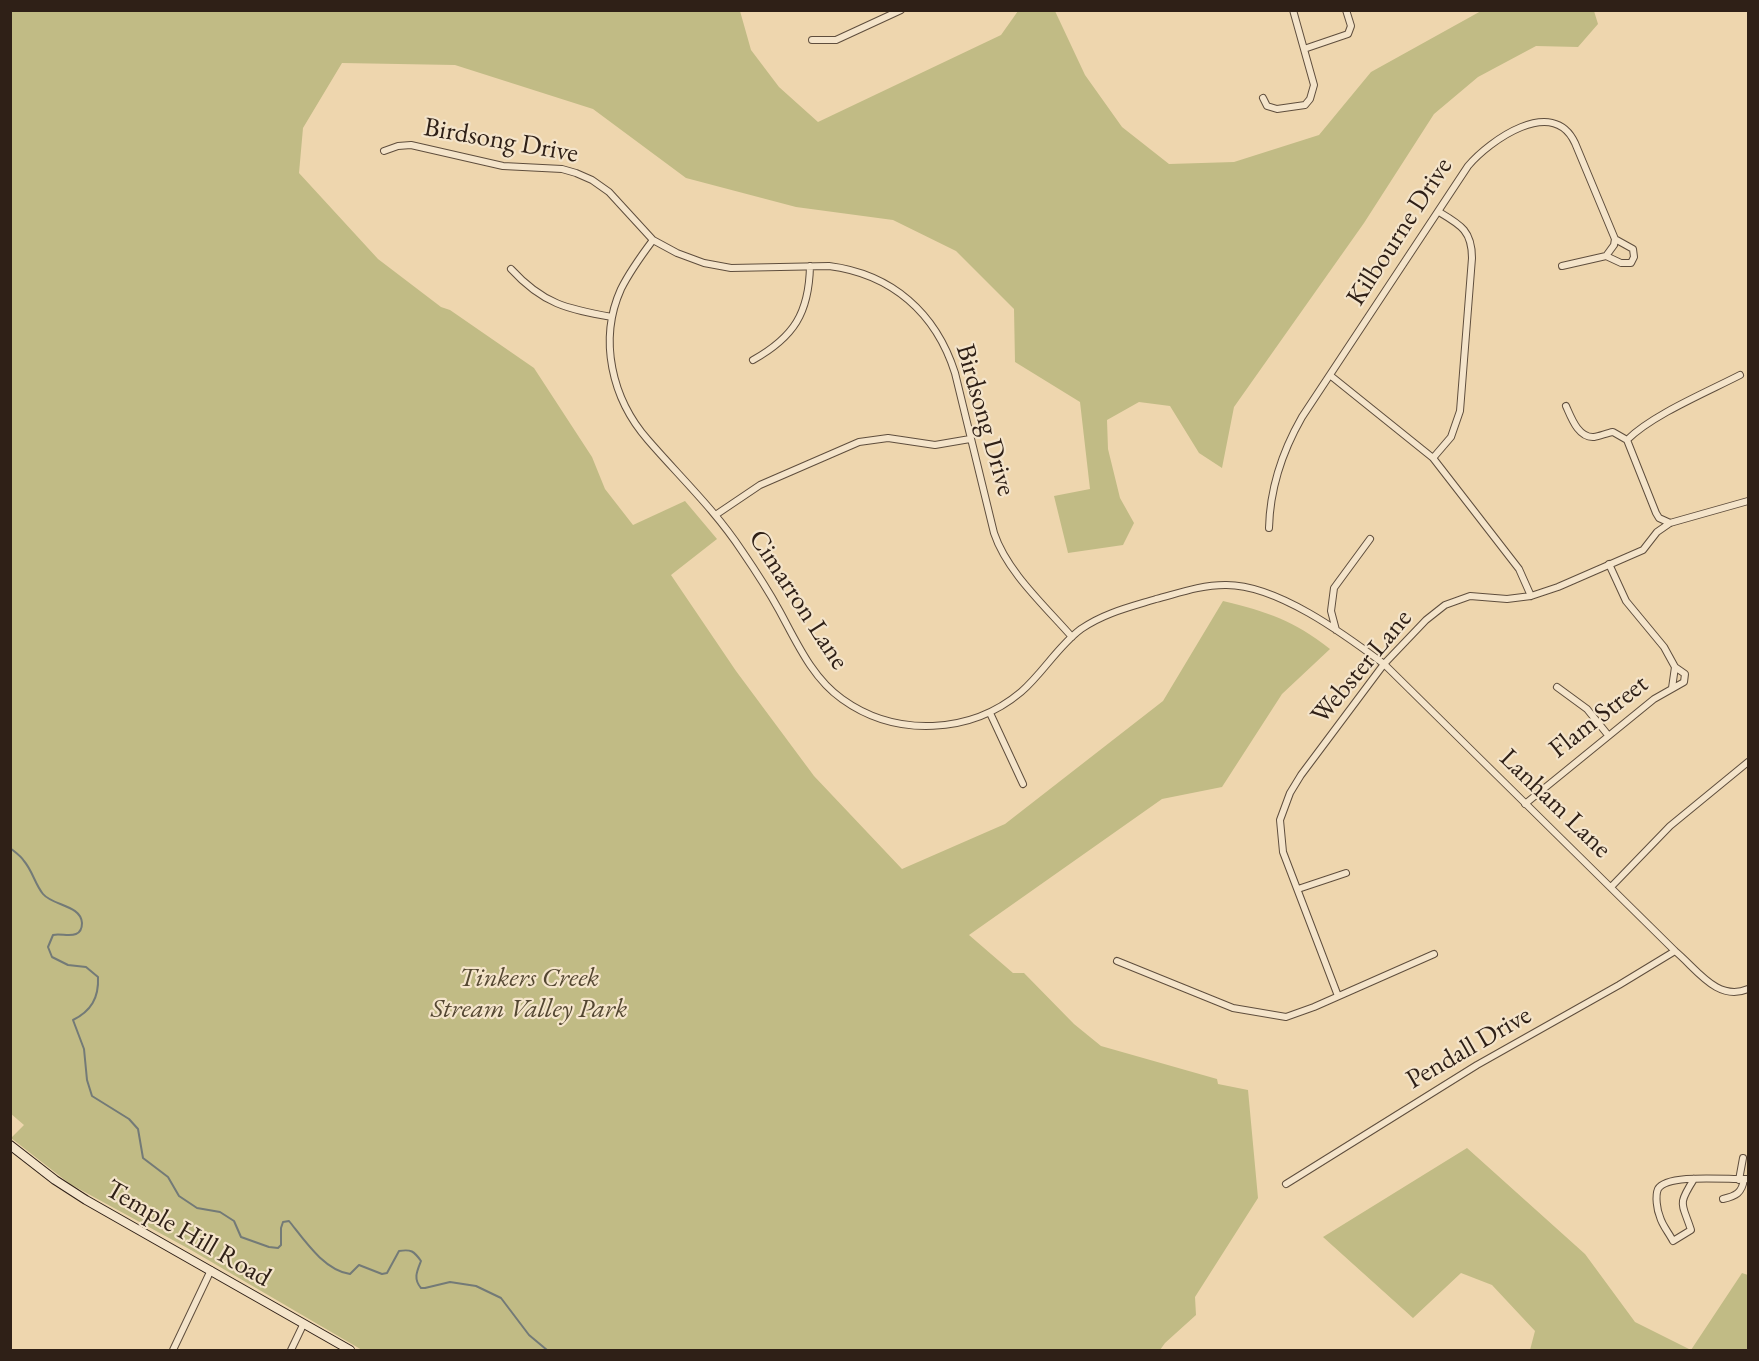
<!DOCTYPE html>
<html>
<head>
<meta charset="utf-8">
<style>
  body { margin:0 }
  #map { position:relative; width:1759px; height:1361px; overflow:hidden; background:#eed6ae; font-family:"EB Garamond",serif }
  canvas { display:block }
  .frame { position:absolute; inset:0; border:12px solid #2f2017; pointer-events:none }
</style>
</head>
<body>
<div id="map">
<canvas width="1759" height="1361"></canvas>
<div class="frame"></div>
</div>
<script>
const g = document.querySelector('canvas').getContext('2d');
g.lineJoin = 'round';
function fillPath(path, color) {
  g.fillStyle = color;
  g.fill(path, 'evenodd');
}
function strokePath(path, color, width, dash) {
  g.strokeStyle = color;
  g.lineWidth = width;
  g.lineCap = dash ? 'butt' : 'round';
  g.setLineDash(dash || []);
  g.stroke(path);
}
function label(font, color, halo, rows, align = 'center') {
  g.font = font + ' "EB Garamond",serif';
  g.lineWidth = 4.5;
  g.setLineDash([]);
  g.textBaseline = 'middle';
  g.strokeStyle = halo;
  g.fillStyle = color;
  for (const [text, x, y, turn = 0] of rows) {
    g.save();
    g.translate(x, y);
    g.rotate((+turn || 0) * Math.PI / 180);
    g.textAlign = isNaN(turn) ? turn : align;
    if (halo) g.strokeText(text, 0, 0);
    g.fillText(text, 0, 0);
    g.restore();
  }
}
fillPath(new Path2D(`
  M11 10 740 11 751 50 779 87 818 122 1001 35 1018 11H1055L1085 75 1122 127 1169 164 1234 162 1319 135 1371 72 1481 11H1594L1598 24 1578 47 1536 46 1478 77 1434 114 1364 223 1234 407 1222 468 1199 453 1170 406 1139 402 1107 420 1108 449 1120 498 1134 523 1123 545 1068 553 1054 496 1090 489 1080 402 1015 362 1014 309 956 251 893 220 796 207 686 178 593 109 455 65 342 63 303 128 299 173 378 259 441 307 450 310 534 368 592 457 605 489 633 525 685 501 717 539 671 575 736 671 814 776 902 869 1005 824 1163 701 1223 601C1268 612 1293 620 1330 649L1282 694 1222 787 1162 799 969 935 1013 973H1024L1074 1024 1101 1046 1217 1079 1218 1084 1248 1090 1258 1198 1195 1297 1196 1315 1165 1343 1160 1350H362L191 1250 70 1184 11 1138 24 1125 10 1113Z
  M1467 1148 1585 1254 1635 1322 1691 1350 1742 1273 1748 1275V1350H1530L1535 1331 1492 1285 1461 1273 1413 1318 1323 1237Z`), '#c1bb85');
strokePath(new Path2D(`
  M10 848C15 852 21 856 24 861 32 870 35 884 43 894 53 906 81 905 82 923 82 928 81 932 76 934 69 937 60 933 53 935L48 947 52 957 68 965 86 967 98 977C99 998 91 1011 73 1020L84 1049 87 1080 92 1096 129 1119 138 1129 143 1158 168 1177 179 1196 197 1208 220 1212 234 1221 241 1237 269 1247 278 1248 281 1245V1228L283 1222 289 1221C305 1241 324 1270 350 1274L359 1265 382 1274 387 1273 399 1251C411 1249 414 1251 421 1261 417 1271 413 1279 421 1288H425L450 1282 476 1286 501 1298 529 1335 547 1350`), '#737a77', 2);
const minor = new Path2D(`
  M812 40H836L901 10
  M1304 49 1348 34 1351 26 1346 10
  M1263 98 1267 106 1277 109 1305 105 1310 99 1314 85 1293 10
  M384 151 398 146 411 145 503 166 562 169 576 173 592 180 609 192 653 240 677 253 704 263 731 268 829 266C892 274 936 313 955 373L994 533C1007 572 1045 606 1072 637
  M653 240C641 256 630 271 621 289 598 340 612 399 648 440 680 477 715 510 742 551 755 570 768 590 779 610 796 641 812 678 842 699 896 738 971 734 1021 692 1043 673 1058 646 1081 629 1104 613 1130 607 1156 599 1179 593 1201 585 1225 585 1276 584 1344 634 1384 664L1675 951C1697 969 1717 1002 1748 989
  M1562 266 1606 256 1621 263H1631L1634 257 1633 249 1615 239
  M511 269C543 304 567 309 612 317
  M753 360C794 337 809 313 810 266
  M1331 376 1433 458 1519 569 1531 596
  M1566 406C1571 417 1578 438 1594 437 1600 436 1607 433 1613 432L1627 440 1656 513 1659 518 1670 523
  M1627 440C1652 415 1707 392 1740 375
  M1433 458 1451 437 1460 411 1472 258C1472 231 1461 225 1439 212
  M717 514 760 485 859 442 888 438 935 445 970 439
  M1269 528C1270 487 1282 452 1302 417L1468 166C1489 141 1553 95 1575 143L1615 239 1614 245 1606 256
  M1609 564 1626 601 1664 647 1675 667 1672 688
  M1336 630 1331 611 1334 588 1370 539
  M1557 687 1587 709 1608 735
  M990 713 1023 784
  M1525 804 1654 699 1684 682 1685 674 1675 667
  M1611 887 1670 826 1748 762
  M1298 889 1346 873
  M1117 961 1233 1008 1286 1017 1314 1007 1434 954
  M1338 996 1283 852 1280 820 1290 793 1301 775 1384 664 1426 620 1445 605 1470 596 1507 599 1531 596 1558 587 1643 550 1657 532 1670 523 1748 501
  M1694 1179C1677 1206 1682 1202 1691 1230L1673 1241C1669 1233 1662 1225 1660 1217 1657 1210 1655 1196 1658 1189 1667 1173 1730 1180 1748 1179
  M1739 1180 1743 1158
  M1286 1184 1477 1065 1619 985 1675 951
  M1723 1199C1736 1196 1742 1193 1744 1179
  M173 1350 211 1270
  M291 1350 303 1325`);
const secondary = new Path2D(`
  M10 1145 55 1180 86 1200 350 1350`);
strokePath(minor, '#5f4e3d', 8);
strokePath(secondary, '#2f2017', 10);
strokePath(minor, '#f4e4ca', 6);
strokePath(secondary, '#f4e4ca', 8);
label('27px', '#2f2017', '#f4e4ca', [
  ["Birdsong Drive",501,141,10],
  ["Kilbourne Drive",1400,232,-57],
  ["Birdsong Drive",985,420,74],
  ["Cimarron Lane",798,600,57],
  ["Webster Lane",1362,667,-50],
  ["Flam Street",1599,717,-38],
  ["Lanham Lane",1555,804,44],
  ["Pendall Drive",1469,1048,-30],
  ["Temple Hill Road",188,1234,30]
]);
label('italic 27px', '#544732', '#f4e4ca', [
  ["Tinkers Creek",529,979],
  ["Stream Valley Park",529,1010]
]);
</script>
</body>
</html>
